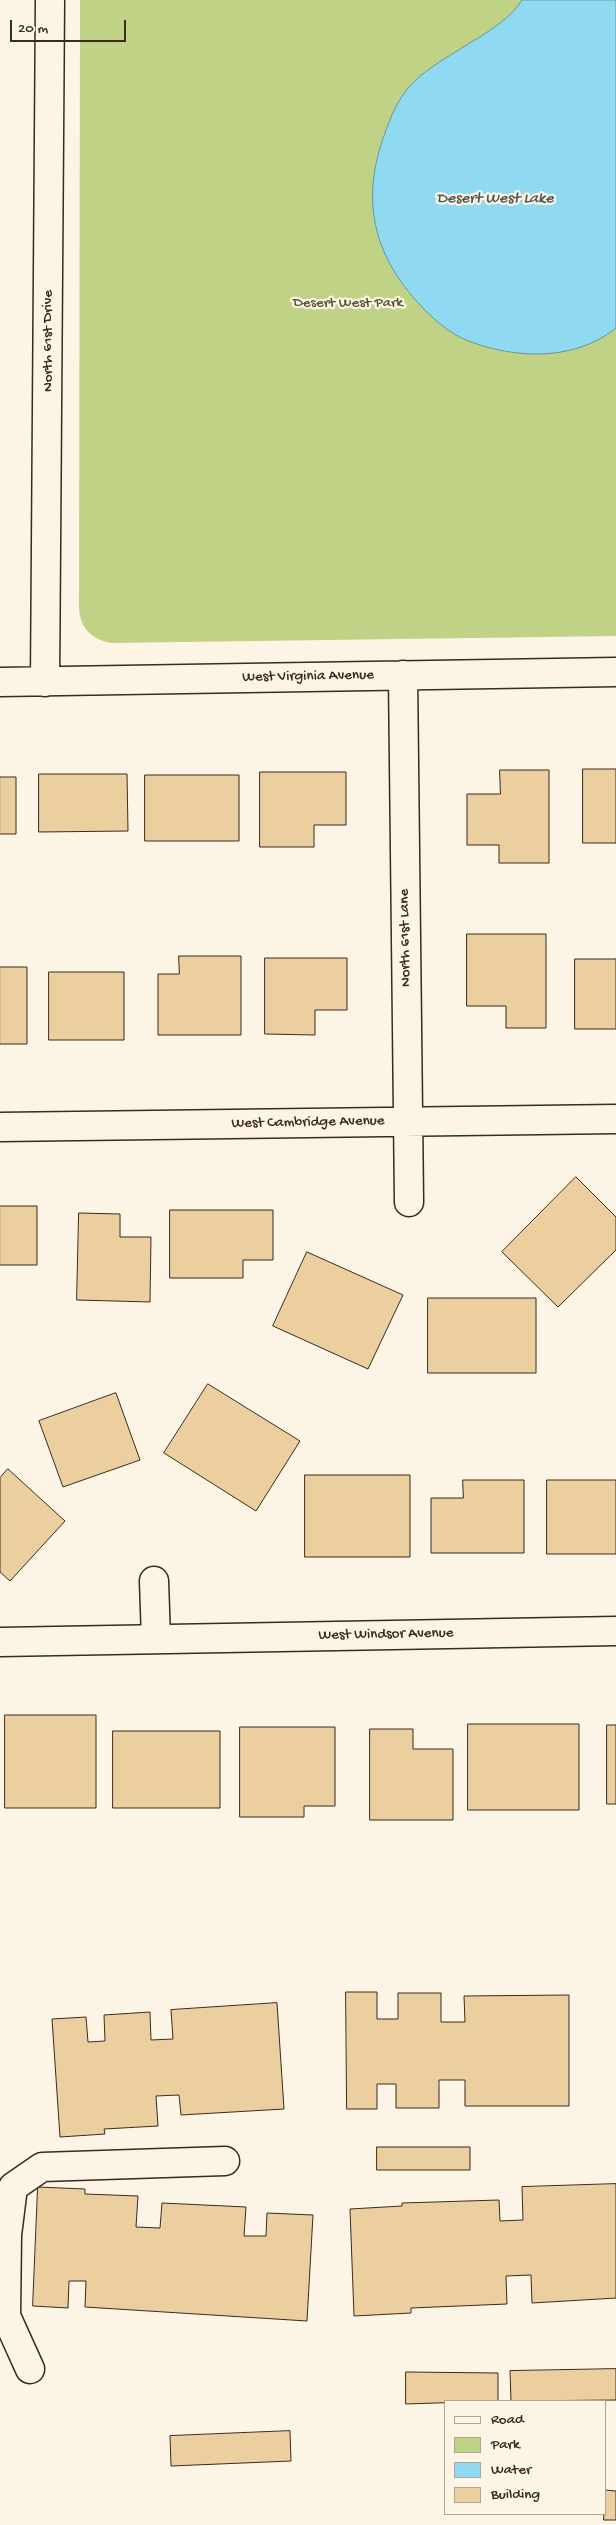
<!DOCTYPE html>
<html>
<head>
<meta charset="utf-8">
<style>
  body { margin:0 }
  #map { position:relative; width:616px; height:2525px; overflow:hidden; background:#fcf5e5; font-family:"Gochi Hand",sans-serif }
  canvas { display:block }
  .legend { position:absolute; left:444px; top:2400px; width:162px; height:115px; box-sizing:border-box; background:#fcf5e5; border:1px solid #afa495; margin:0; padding:6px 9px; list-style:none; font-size:15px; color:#3b2a1e }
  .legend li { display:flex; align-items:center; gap:10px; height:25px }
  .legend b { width:25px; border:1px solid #afa495 }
  .scale { position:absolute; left:10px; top:20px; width:116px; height:22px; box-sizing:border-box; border:2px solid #3b2a1e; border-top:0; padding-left:6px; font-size:15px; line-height:18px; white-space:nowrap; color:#3b2a1e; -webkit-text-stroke:4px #fcf5e5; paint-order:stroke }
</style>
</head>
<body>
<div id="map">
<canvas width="616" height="2525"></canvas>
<ul class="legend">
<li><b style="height:6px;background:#fcf5e5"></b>Road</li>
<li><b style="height:14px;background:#c0d286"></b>Park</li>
<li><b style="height:14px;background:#90daf1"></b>Water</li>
<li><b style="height:14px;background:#ebcf9f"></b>Building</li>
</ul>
<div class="scale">20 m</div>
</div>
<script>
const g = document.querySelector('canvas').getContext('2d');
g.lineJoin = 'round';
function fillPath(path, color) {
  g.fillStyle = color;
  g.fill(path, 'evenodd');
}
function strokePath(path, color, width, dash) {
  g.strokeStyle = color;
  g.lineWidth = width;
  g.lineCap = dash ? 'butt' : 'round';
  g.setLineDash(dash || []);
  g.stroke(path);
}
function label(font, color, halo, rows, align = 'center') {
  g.font = font + ' "Gochi Hand",sans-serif';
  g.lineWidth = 4.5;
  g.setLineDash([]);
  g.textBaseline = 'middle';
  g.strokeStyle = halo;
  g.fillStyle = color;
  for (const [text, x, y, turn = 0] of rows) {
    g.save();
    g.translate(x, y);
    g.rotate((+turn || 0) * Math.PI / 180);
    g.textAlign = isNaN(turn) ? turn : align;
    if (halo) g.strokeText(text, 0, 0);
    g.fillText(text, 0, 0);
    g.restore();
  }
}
fillPath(new Path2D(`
  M80 0H616V636L111 643C91 639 80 628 79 608Z`), '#c0d286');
const water = new Path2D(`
  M522 0H616V328C578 359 524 359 480 345 455 338 438 324 421 306 373 255 360 200 385 133 391 116 397 101 409 87 437 55 504 32 522 0Z`);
fillPath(water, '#90daf1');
strokePath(water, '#6e949d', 1);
const building = new Path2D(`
  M583 769H616V843H583Z
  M500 770H549V863H499V845H467V794H500Z
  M260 772H346V825H314V847H260Z
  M39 774H127L128 831 39 832Z
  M145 775H239V841H145Z
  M0 777H16V834H0Z
  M467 934H546V1028H506V1006H467Z
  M179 956H241V1035H158V974H179Z
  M265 958H347V1010H315V1035L265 1034Z
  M575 959H616V1029H575Z
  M0 967H27V1044H0Z
  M49 972H124V1040H49Z
  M576 1177 616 1217V1250L558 1307 502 1252Z
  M0 1206H37V1265H0Z
  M170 1210H273V1260H243V1278H170Z
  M79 1213 120 1214V1237H151L150 1302 77 1300Z
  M307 1252 403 1295 368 1369 273 1326Z
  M428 1298H536V1373H428Z
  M208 1384 300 1441 256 1511 164 1453Z
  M116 1393 140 1460 63 1487 39 1421Z
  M8 1469 65 1521 10 1581 0 1572V1478Z
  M305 1475H410V1557H305Z
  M463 1480H524V1553H431V1498H463Z
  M547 1480H616V1554H547Z
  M5 1715H96V1808H5Z
  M468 1724H579V1810H468Z
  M607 1725H616V1804H607Z
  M240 1727H335V1806H304V1817H240Z
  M370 1729H413V1749H453V1820H370Z
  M113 1731H220V1808H113Z
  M346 1992H377V2019H398V1993H441V2022H465L464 1996 569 1995V2106H465V2080H439V2108H396V2084H377V2109H347Z
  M277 2003 284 2109 181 2115 179 2095 156 2096 158 2126 104 2129 105 2134 60 2137 52 2019 86 2017 88 2042 105 2041 104 2015 150 2012 151 2040 173 2039 171 2010Z
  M377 2147H470V2170H377Z
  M616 2184V2298L532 2303 531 2275 506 2276 507 2304 411 2308V2313L354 2316 350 2209 402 2206V2203L499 2200 500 2221 523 2220 522 2187Z
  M38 2187 85 2189V2194L138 2196 136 2227 160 2228 162 2203 246 2207 244 2236H266L267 2213 313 2215 307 2321 85 2307 86 2281H69L68 2308 33 2306Z
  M616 2369V2400L511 2401 510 2371Z
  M406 2372 498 2373V2401L406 2404Z
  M290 2431 291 2461 171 2466 170 2436Z
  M605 2490 616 2491V2520H604Z`);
fillPath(building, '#ebcf9f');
strokePath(building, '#3b2a1e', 1);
const minor = new Path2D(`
  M403 675 409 1202
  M0 682 616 672
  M45 682 50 0
  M0 1127 616 1119
  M154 1581 156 1639
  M0 1642 616 1631
  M30 2369 6 2316 7 2235 13 2187 42 2167 225 2161`);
strokePath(minor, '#3b2a1e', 31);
strokePath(minor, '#fcf5e5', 28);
label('15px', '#5c5438', '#fcf5e5', [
  ["Desert West Park",348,304]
]);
label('15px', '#3b2a1e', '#fcf5e5', [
  ["North 61st Drive",49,341,-90],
  ["West Virginia Avenue",308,677,-1],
  ["North 61st Lane",406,938,-91],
  ["West Cambridge Avenue",308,1123,-1],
  ["West Windsor Avenue",386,1635,-1]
]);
label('italic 16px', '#505653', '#fcf5e5', [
  ["Desert West Lake",495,200]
]);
</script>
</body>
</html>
